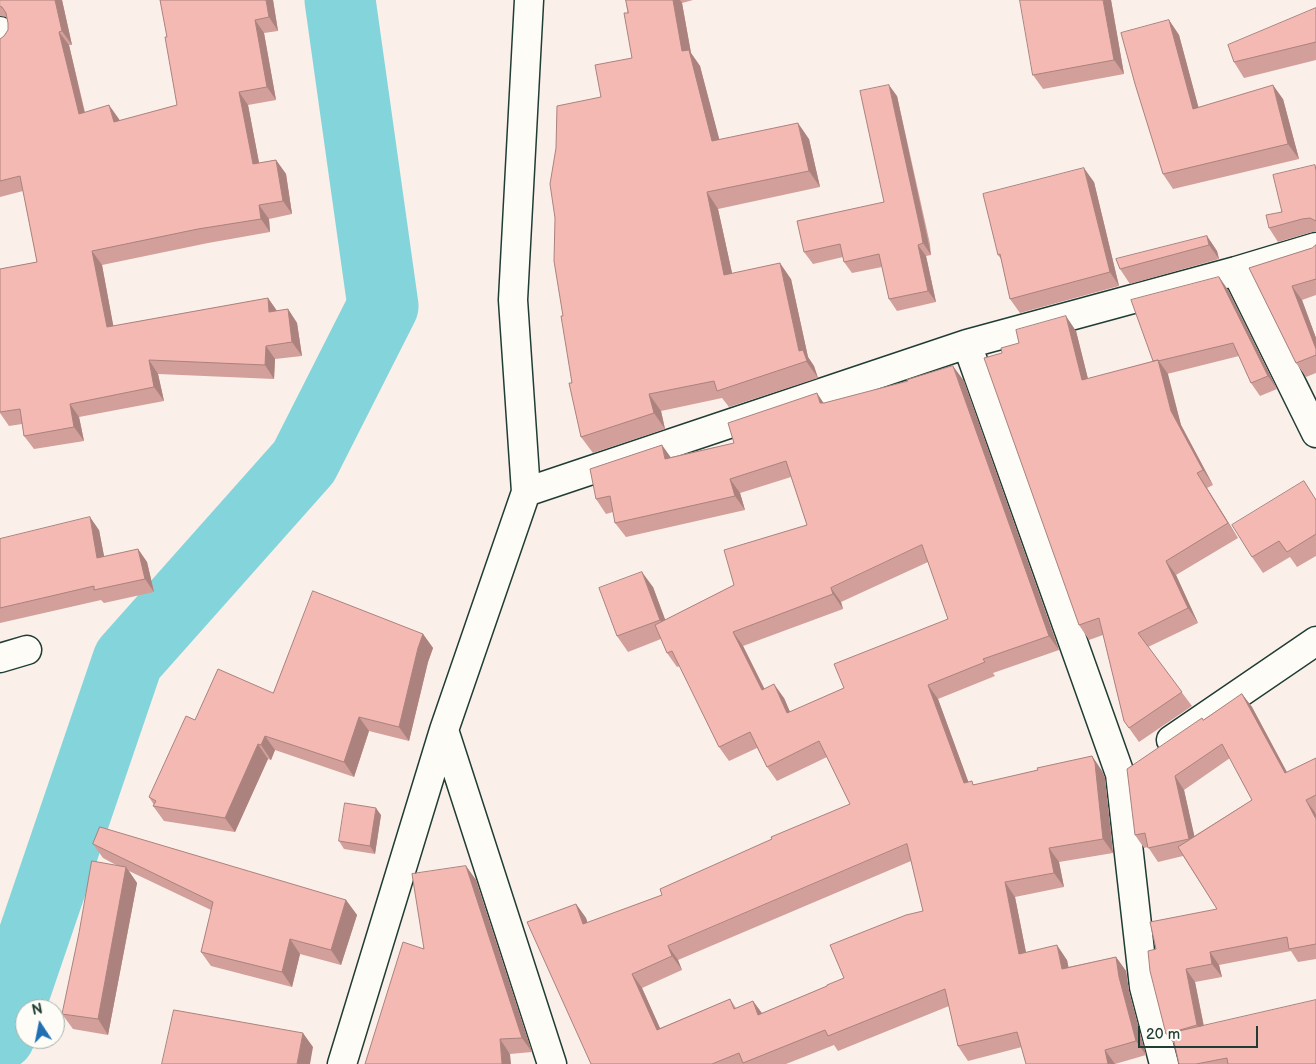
<!DOCTYPE html>
<html>
<head>
<meta charset="utf-8">
<style>
  body { margin:0 }
  #map { position:relative; width:1316px; height:1064px; overflow:hidden; background:#fbefe9; font-family:"Balsamiq Sans",sans-serif }
  canvas { display:block }
  .north { position:absolute; left:15px; top:999px; width:50px; height:50px; box-sizing:border-box; background:#fdfcf7; border:1px solid #a4b0a9; border-radius:50%; rotate:349deg; font-size:14px; font-weight:700; line-height:20px; text-align:center; color:#1f3d34 }
  .north::after { content:''; display:block; margin:auto; width:18px; height:22px; background:#1f6fb2; clip-path:polygon(50% 0,100% 100%,50% 72%,0 100%) }
  .scale { position:absolute; left:1138px; top:1026px; width:120px; height:22px; box-sizing:border-box; border:2px solid #1f3d34; border-top:0; padding-left:6px; font-size:15px; line-height:18px; white-space:nowrap; color:#1f3d34; -webkit-text-stroke:4px #fdfcf7; paint-order:stroke }
</style>
</head>
<body>
<div id="map">
<canvas width="1316" height="1064"></canvas>
<div class="north">N</div>
<div class="scale">20 m</div>
</div>
<script>
const g = document.querySelector('canvas').getContext('2d');
g.lineJoin = 'round';
function strokePath(path, color, width, dash) {
  g.strokeStyle = color;
  g.lineWidth = width;
  g.lineCap = dash ? 'butt' : 'round';
  g.setLineDash(dash || []);
  g.stroke(path);
}
function fillPath(path, color) {
  g.fillStyle = color;
  g.fill(path, 'evenodd');
}
strokePath(new Path2D(`
  M0 1035 128 660 304 462 383 306 340 0`), '#84d5db', 71);
const street = new Path2D(`
  M0 31 2 40 0 41
  M1236 271 1316 433
  M967 344 1120 774 1144 987 1164 1064
  M526 492 967 344 1236 271 1316 247
  M0 658 27 650
  M444 730 552 1064
  M1171 740 1316 641
  M342 1064 444 730 526 492 513 300 529 0`);
strokePath(street, '#1f3d34', 31);
strokePath(street, '#fdfcf7', 28);
fillPath(new Path2D(`
  M0 0H62L72 45H69L85 112 119 119 120 121 177 105 273 0 278 31 264 33 276 100 248 105 259 163 276 160 286 174 292 214 269 219 270 232 208 243 102 265 113 326 268 298 277 311 288 309 297 323 302 356 275 359 274 379 158 374 164 401 79 417 84 441 34 449 24 436 22 424 9 426 0 413V269L37 262 23 191 0 197V39L4 36 8 30V23L6 17 0 16Z
  M626 0H693L682 3 691 53 700 66 719 140 809 139 820 187 718 209 732 273 791 279 808 357 814 366 818 378 729 407 722 398 661 411 665 429 593 453 581 437 572 383 563 316 601 97 632 58Z
  M1111 0 1124 74 1043 89 1033 75Z
  M1316 8V60L1244 78 1234 62Z
  M1169 20 1179 35 1198 107 1283 99 1299 159 1173 189 1163 174Z
  M897 96 930 244 931 255 926 256 936 302 897 311 889 299 882 267 852 273 844 262 843 257 813 264 804 252 884 202Z
  M1315 165 1316 167V232H1312L1278 242 1269 228Z
  M1094 182 1119 286 1020 313 1010 299 1001 259 998 255Z
  M1207 236 1217 251 1219 259 1130 284 1120 269Z
  M1316 245V295L1302 300 1316 338V373L1306 377 1296 363 1249 268 1312 248Z
  M1219 277 1228 290 1277 389 1260 396 1251 383 1239 356 1167 374 1181 425 1213 485 1207 488 1238 538 1176 575 1198 623 1148 647 1192 706 1139 742 1124 721 1103 635 1089 640 1079 625 1002 353 1019 343 1076 331 1088 379 1153 361Z
  M964 381 1059 650 993 673 995 676 938 699 968 782 974 785 1038 770 1092 756 1102 771 1105 778 1113 853 1059 862 1064 887 1015 897 1026 952 1067 960 1068 967 1116 957 1126 971 1129 991 1146 1055 1115 1064 1022 1047 968 1061 958 1046 949 1006 838 1051 834 1045 786 1064H591L576 904 586 918 587 923 662 895 850 804 827 757 777 781 767 767 757 748 729 761 719 747 680 666 677 667 667 653 661 639 628 652 617 636 653 587 665 620 734 585 807 525 791 477 740 493 745 510 626 537 615 523 613 512 606 514 596 499 671 457 734 443 824 403ZM928 562 948 619 844 688 790 712 784 698 764 688 743 646 843 609 841 602ZM911 861 923 911 844 978 827 986 762 1013 753 1001 736 1008 730 999 660 1028 642 988 682 970 678 960Z
  M1316 498V556L1297 567 1290 557 1263 573 1252 557Z
  M99 530 104 557 138 549 147 562 154 592 104 603 101 600 0 623V539Z
  M423 634 433 648 428 662 409 741 369 731 354 777 275 750 271 760 268 759 235 832 164 821 153 806 154 805 149 797 273 693Z
  M1242 694 1252 707 1287 773 1316 758V813H1315L1316 814V959L1298 962 1291 951 1219 965 1222 977 1195 982 1204 1026 1316 1064H1179L1175 1045 1166 1034 1156 949 1217 909 1183 856 1158 862 1148 847 1144 848 1135 835 1203 720ZM1230 758 1252 800 1194 836 1184 790Z
  M381 815 375 854 344 849 339 841Z
  M93 844 346 900 357 915 341 965 300 954 292 987 211 966 201 952 211 910 129 871 137 883 108 1035 73 1029 62 1014 118 866 103 858Z
  M466 866 476 880 532 1052 510 1054 424 949Z`), '#d29f9a');
fillPath(new Path2D(`
  M55 0H62L72 45 62 31Z
  M266 0H273L278 31 269 17Z
  M673 0H680L682 3 691 53 700 66 724 157 712 141 682 51Z
  M1103 0H1111L1124 74 1114 60Z
  M255 20 264 33 276 100 267 87Z
  M1169 20 1179 35 1203 124 1193 109Z
  M59 32 69 45 88 128 79 114Z
  M889 85 897 96 931 255 923 243Z
  M1273 85 1283 99 1299 159 1288 144Z
  M239 92 248 105 262 178 253 164Z
  M109 105 119 119 124 136 114 122Z
  M798 123 809 139 820 187 809 171Z
  M276 160 286 174 292 214 283 201Z
  M1084 168 1094 182 1119 286 1110 272Z
  M707 192 718 209 736 291 724 275Z
  M259 205 269 219 270 232 261 219Z
  M1207 236 1217 251 1219 259 1209 245Z
  M918 245 926 256 936 302 928 291Z
  M92 251 102 265 116 340 107 327Z
  M780 263 791 279 808 357 814 366 818 378 799 351Z
  M1219 277 1228 290 1277 389 1268 376Z
  M1292 286 1302 300 1316 338V349Z
  M268 298 277 311 269 312Z
  M288 309 297 323 302 356 292 342Z
  M1066 316 1076 331 1092 395 1082 380Z
  M266 346 275 359 274 379 265 365Z
  M149 360 158 374 164 401 154 387Z
  M1158 360 1168 374 1181 425 1213 485 1203 470 1171 411Z
  M953 366 964 381 1059 650 1049 636Z
  M817 393 827 408 820 403Z
  M649 394 661 411 665 429 654 413Z
  M70 404 79 417 84 441 74 427Z
  M662 445 672 459H665Z
  M1197 473 1207 488 1238 538 1228 523Z
  M730 479 740 493 745 510 735 496Z
  M90 517 99 530 107 571 97 558Z
  M138 549 147 562 154 592 145 579Z
  M1166 561 1176 575 1198 623 1188 608Z
  M642 572 653 587 671 635 660 620Z
  M831 588 841 602 843 609 833 594Z
  M733 632 743 646 772 704 762 690Z
  M423 634 433 648 428 662 409 741 399 727 418 648Z
  M774 684 784 698 797 728 787 713Z
  M928 685 938 699 974 797 964 783Z
  M1242 694 1252 707 1295 787 1285 773Z
  M359 717 369 731 354 777 344 762Z
  M265 736 275 750 271 760 261 745Z
  M258 744 268 759 235 832 225 818Z
  M1092 756 1102 771 1105 778 1113 853 1103 839Z
  M1175 776 1184 790 1198 852 1189 839Z
  M1306 800 1316 814V819Z
  M376 808 381 815 375 854 370 846Z
  M1049 848 1059 862 1064 887 1054 873Z
  M466 866 476 880 532 1052 522 1038Z
  M126 867 137 883 108 1035 98 1019Z
  M1005 882 1015 897 1029 968 1019 954Z
  M346 900 357 915 341 965 331 950Z
  M576 904 586 918 593 939 583 924Z
  M290 939 300 954 292 987 282 972Z
  M1057 945 1067 960 1072 983 1062 969Z
  M668 946 678 960 682 970 672 956Z
  M1210 952 1219 965 1222 977 1212 964Z
  M1116 957 1126 971 1129 991 1146 1055 1136 1041 1119 977Z
  M1186 969 1195 982 1206 1038 1197 1025Z
  M632 974 642 988 667 1044 657 1030Z
  M753 1001 763 1015H758Z
  M303 1033 313 1047 310 1064H297Z
  M500 1039 510 1054 511 1064H502Z
  M1105 1050 1115 1064H1108Z`), '#ab827d');
const building = new Path2D(`
  M0 0H55L62 31 59 32 79 114 109 105 114 122 177 105 165 37H167L160 0H266L269 17 255 20 267 87 239 92 253 164 276 160 283 201 259 205 261 219 198 229 92 251 107 327 268 298 269 312 288 309 292 342 266 346 265 365 149 360 154 387 70 404 74 427 24 436 20 409 0 412V269L37 262 20 176 0 181V39L4 36 8 30V23L6 13 2 7 0 6Z
  M626 0H673L682 51 689 50 712 141 798 123 809 171 707 192 724 275 780 263 799 351 803 350 807 361 717 391 714 381 649 394 654 413 581 437 569 383H572L561 316H563L554 261 555 218 550 184 556 148 557 106 601 97 595 65 632 58 624 13H628Z
  M1020 0H1103L1114 60 1033 75Z
  M1316 8V42L1234 62 1228 45Z
  M1169 20 1193 109 1273 85 1288 144 1163 174 1135 84 1121 33Z
  M889 85 921 232 923 243 918 245 928 291 889 299 879 254 844 262 840 244 804 252 797 221 884 202 860 91Z
  M1315 165 1316 171V221L1310 218 1302 219 1269 228 1266 215 1282 212 1273 175Z
  M1084 168 1110 272 1010 299 1000 254 998 255 983 194Z
  M1207 236 1209 245 1120 269 1116 259Z
  M1316 245V279L1292 286 1316 349V355L1296 363 1249 268 1312 248Z
  M1219 277 1268 376 1251 383 1233 343 1158 361V360L1153 361 1131 300Z
  M1066 316 1082 380 1158 360 1171 411 1203 470 1197 473 1228 523 1166 561 1188 608 1138 633 1182 692 1129 728 1124 721 1099 618 1079 625 984 358 1002 353 1001 348 1019 343 1016 330Z
  M953 366 1049 636 983 659 985 662 928 685 964 783 972 781 973 785 1038 770 1037 768 1092 756 1095 763 1103 839 1049 848 1054 873 1005 882 1019 954 1057 945 1062 969 1116 957 1119 977 1136 1041 1105 1050 1108 1064H1026L1017 1032 958 1046 945 989 828 1036 825 1030 743 1063 739 1053 712 1064H591L527 922 576 904 583 924 662 895 660 889 772 839 771 837 850 804 819 741 767 767 750 732 719 747 672 651 667 653 655 625 734 585 724 550 807 525 786 461 730 479 735 496 615 523 610 496 596 499 590 469 662 445 665 459 734 443 728 423 817 393 820 403H824L908 381 907 380ZM922 545 948 619 834 664 844 688 787 713 774 684 762 690 733 632 833 594 831 588ZM907 844 923 911 906 915 830 945 844 978 827 985V986L758 1015 753 1001 734 1009 730 999 657 1030 632 974 672 956 668 946Z
  M1304 481 1316 500V534L1287 552 1279 541 1252 557 1232 525Z
  M90 517 97 558 138 549 145 579 94 590V586L0 608V539Z
  M642 572 660 620 617 636 599 588Z
  M313 591 423 634 418 648 399 727 359 717 344 762 265 736 261 745 258 744 225 818 153 806 156 801 149 797 186 716 195 720 218 669 273 693Z
  M1242 694 1285 773 1316 758V795L1306 800 1316 819V944L1289 949 1287 937 1210 952 1212 964 1186 969 1197 1025 1166 1034 1150 971 1148 951 1156 949 1150 922 1217 909 1178 847 1252 800 1222 744 1175 776 1189 839 1148 848 1145 833 1135 835 1127 769 1202 718 1203 720Z
  M345 803 376 808 370 846 339 841Z
  M100 827 346 900 331 950 290 939 282 972 201 952 213 902 93 844Z
  M92 861 126 867 98 1019 62 1014 79 933Z
  M466 866 522 1038 500 1039 502 1064H365L403 942 424 949 412 874Z
  M1316 1000V1064H1228L1227 1058 1196 1064H1179L1172 1033Z
  M174 1010 303 1033 297 1064H162Z`);
fillPath(building, '#f4b9b3');
strokePath(building, '#ab827d', 1);
</script>
</body>
</html>
